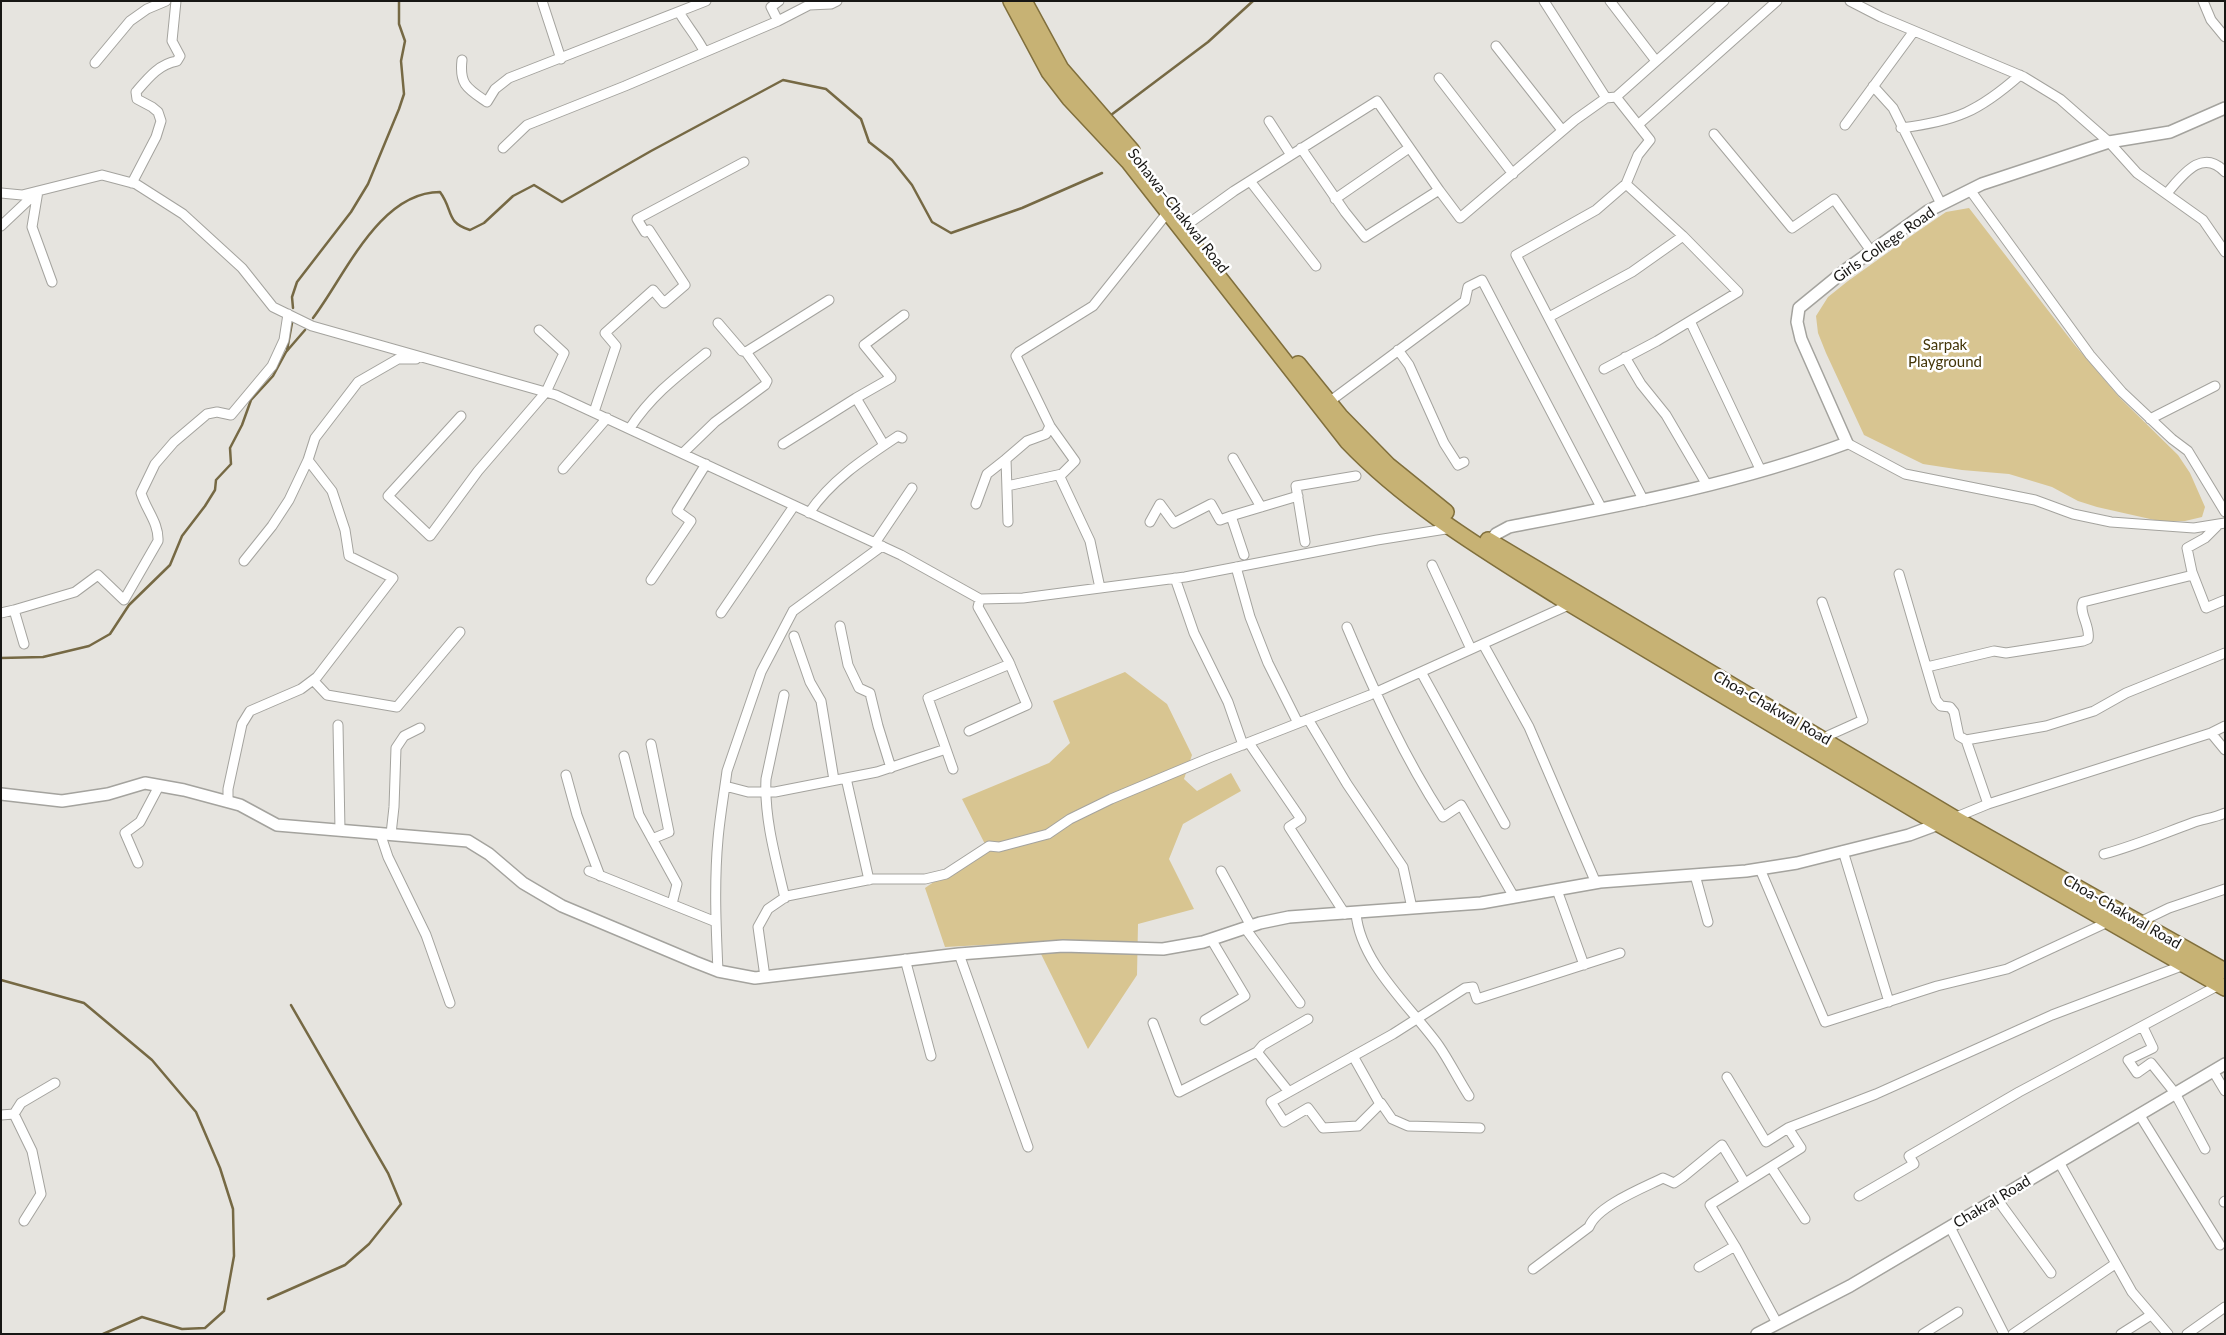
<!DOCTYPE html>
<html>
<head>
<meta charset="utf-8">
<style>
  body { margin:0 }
  #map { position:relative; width:2226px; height:1335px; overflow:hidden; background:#e6e4df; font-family:Lato,sans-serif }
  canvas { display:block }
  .frame { position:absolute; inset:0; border:2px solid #171614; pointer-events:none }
</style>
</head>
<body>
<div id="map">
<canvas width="2226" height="1335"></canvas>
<div class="frame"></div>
</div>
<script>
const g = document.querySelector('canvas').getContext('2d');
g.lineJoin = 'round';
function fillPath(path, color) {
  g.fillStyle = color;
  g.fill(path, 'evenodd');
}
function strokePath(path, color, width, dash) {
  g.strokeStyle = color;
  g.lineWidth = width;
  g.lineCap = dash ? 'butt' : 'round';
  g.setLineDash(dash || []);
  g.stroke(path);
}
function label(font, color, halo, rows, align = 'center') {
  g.font = font + ' Lato,sans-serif';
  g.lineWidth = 5;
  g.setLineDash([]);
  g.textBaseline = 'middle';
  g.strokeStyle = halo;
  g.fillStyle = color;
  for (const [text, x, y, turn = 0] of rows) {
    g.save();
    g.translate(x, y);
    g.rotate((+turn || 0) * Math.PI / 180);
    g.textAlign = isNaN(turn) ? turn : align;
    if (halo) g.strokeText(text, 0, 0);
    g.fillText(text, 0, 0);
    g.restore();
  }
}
fillPath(new Path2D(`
  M1969 208 2074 344 2120 398 2178 455 2190 473 2205 507 2202 517 2185 521H2159L2097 507 2078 501 2052 487 2009 474 1962 470 1923 464 1864 435 1826 353 1818 333 1816 316 1828 297 1848 281 1911 236 1946 212Z
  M1125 672 1167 704 1192 755 1184 779 1197 791 1231 773 1241 791 1183 824 1169 859 1194 909 1138 924 1137 975 1088 1049 1041 954 1039 942 945 947 925 888 986 846 962 799 1049 763 1070 743 1053 701Z`), '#d8c591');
strokePath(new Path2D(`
  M1111 115 1208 42 1253 1
  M293 308 292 297 297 282 351 212 368 184 399 109 404 94 401 61 405 41 399 24V1
  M313 318C345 276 379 192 440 192 454 211 445 222 470 230L484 223 513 196 534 185 562 202 651 151 783 80 826 89 861 119 869 142 892 160 912 185 932 222 951 233 1022 208 1102 173
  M287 350 292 323
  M1 658 43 657 89 646 110 634 129 605 170 565 182 536 205 506 215 490 216 480 231 464 230 448 242 425 251 400 273 376 286 352 305 330
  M1 980 84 1003 152 1060 196 1112 220 1168 233 1209 234 1256 224 1311 205 1328 182 1329 142 1317 103 1334
  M268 1299 345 1265 369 1244 401 1204 388 1173 291 1005`), '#766944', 2.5);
const minor = new Path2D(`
  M542 1 561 59
  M1544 1 1606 98
  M1610 1 1656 61
  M1850 1 1881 17 2024 77 2060 99 2109 142 2137 173 2203 220 2225 252
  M2203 1 2211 20 2225 37
  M679 12C687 26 697 37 704 51
  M778 21 771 7 779 1
  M1496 46 1562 130
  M462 60C459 85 468 89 487 102L495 89 509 78 706 1
  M95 63 130 21 147 9 166 1
  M1439 78 1513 174
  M1873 86 1893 108 1941 204
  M1269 121 1291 155
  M1639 124 1777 1
  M1845 125 1914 31
  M1901 128C1956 121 1978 112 2020 75
  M1714 134 1792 228 1834 199 1871 251
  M503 148 527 125 625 86 778 21 809 5 831 4 837 1
  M1301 148 1345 212 1365 237 1439 190 1460 218 1575 120 1606 98 1616 97
  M1250 181 1316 266
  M132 183 156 137 161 121 158 112 152 107 137 99 136 92C148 78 159 64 177 61L180 56 172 41 176 1
  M1970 190 2090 355 2122 392 2172 439 2188 451 2225 512
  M38 191 32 227 52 282
  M1 193 22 195 102 175 136 184 183 214 242 268 273 307 312 326 556 395 901 555 980 599 1023 598 1185 577 1377 540 1452 528
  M2167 193C2182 176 2202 147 2225 172
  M1335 199 1409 148
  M1188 224 1234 191 1377 101 1439 190
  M1 226 36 193
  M1549 317 1632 272 1683 236
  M1690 321 1761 471
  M718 323 742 351 746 352
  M1398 350 1409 365 1444 443 1458 465 1464 462
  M1625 357 1641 384 1666 415 1707 485
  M1604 369 1657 341 1738 292 1683 236 1626 184
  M856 398 891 378 864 345 904 315
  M1329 402 1465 301 1468 287 1482 280 1602 509
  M594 412 616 346 605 333 653 290 664 303 685 285 649 230 645 232 637 219 744 162
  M461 416 388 496 430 536 478 471 546 392 564 353 539 330
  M2150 419 2215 386
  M630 428C651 396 676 377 706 353
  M1847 443 1905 474 2035 500 2073 514 2111 522 2194 528 2225 523
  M783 444 856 398 884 445
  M683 453 715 422 765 385 767 381 746 352 829 300
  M1233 458 1261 507
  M563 469 607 418
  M1059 475 1090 541 1100 588
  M1007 486 1062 474 1075 461 1050 426 1016 356 1019 352 1093 306 1168 212
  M1644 501 1516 255 1596 210 1626 184 1638 155 1650 140 1616 97 1724 1
  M976 504 987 474 1006 459
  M809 513C831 480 865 458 898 436L902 438
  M1231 516 1298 496
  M1008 522 1006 459 1027 441 1046 434 1050 426
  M1150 522 1160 504 1174 523 1211 504 1220 520 1231 516 1244 555
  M2217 526 2205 538 2187 548 2192 572 2206 608 2225 600
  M1305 542 1296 486 1356 476
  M875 543 912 488
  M244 561 272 526 289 500 308 460
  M1432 565 1471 649
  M1236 567 1250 617 1268 663 1298 723
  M1899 574 1936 700 1941 706 1950 707 1954 712 1959 736 1966 740 1988 804
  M1175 578 1194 633 1228 702 1243 745
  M651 580 691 521 677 511 706 464
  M1822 602 1863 720 1823 738
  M1 613 14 610
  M721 613 794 506
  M840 626 848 665 859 688 870 693 878 726 891 768
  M1347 627C1375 693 1404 757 1443 817L1461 805 1514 897
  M794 636 810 682 821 701 834 780
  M24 644 14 610 75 592 98 575 124 600 158 541C159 523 146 510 141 493L155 464 174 442 207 414 217 412 231 415 272 366 284 340 288 314
  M1483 644 1529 727 1596 883
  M1927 667 1994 651 2006 653 2083 641 2088 639C2091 627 2078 612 2083 602L2193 575
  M1421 672 1505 824
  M313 680 327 695 397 707 460 632
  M784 695 766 779C764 818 776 860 785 898
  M1308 719 1347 784 1403 867 1412 908
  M338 725 340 830
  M969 731 1027 705 1009 662 978 607 980 599
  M2211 733 2225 750
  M1966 740 2046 726 2094 711 2126 693 2225 653
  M1249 743 1301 819 1289 827 1345 914
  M651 744 669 832 652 839
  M624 756 639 815 677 884 672 904
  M953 769 928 698 1010 664
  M566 775 577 815 600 876
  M846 778 869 880
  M725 786 748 792H775L877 772 946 749
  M228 802V789L242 724 250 711 301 689 317 677 393 578 349 556 345 530 332 491 308 460 315 438 358 382 398 359H416
  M1954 818 1988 804 2211 733 2225 726
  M380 833 388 857 426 935 450 1003
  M391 834 394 807 396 748 404 736 420 728
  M1843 851 1889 1002
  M2104 854C2134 846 2162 834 2192 823 2203 819 2214 818 2225 813
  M138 863 125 833 140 822 159 786
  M1760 869 1825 1022 1937 986 2007 969 2108 922
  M589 871 716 922
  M1221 871 1251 926
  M1695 875 1708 922
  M1557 890 1584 965
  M1356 913C1360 963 1411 1007 1439 1046 1450 1062 1458 1079 1469 1096
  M2140 922 2169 908 2225 889
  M1245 928 1300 1003
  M959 954 1028 1147
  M905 959 931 1056
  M718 971C716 927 714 883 718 839 720 816 724 794 727 771L761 672 793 611 882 546
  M765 977 758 927 768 909 787 896 872 879H925L946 874 989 846 999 847 1048 834 1070 819 1111 799 1209 758 1370 695 1571 604
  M1205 1020 1245 996 1211 939
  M1153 1023 1179 1092 1257 1052 1289 1092
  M2143 1027 2153 1048 2128 1060 2137 1073 2151 1063 2175 1093 2205 1149
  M1257 1052 1263 1045 1308 1019
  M1353 1056 1380 1104
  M2213 1071 2225 1091
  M1727 1077 1766 1142 1788 1128 1876 1094 2052 1015 2184 965
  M14 1114 32 1151 41 1194 24 1221
  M2139 1114 2220 1245
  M1 1115 14 1114 21 1103 55 1083
  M1480 1128 1408 1126 1392 1119 1381 1103 1358 1126 1323 1128 1308 1108 1284 1122 1271 1102 1393 1034 1465 988 1473 987 1477 999 1620 953
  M2059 1162 2132 1292 2168 1334
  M1771 1167 1805 1219
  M1859 1196 1914 1164 1909 1156 2019 1092 2219 985
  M1997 1199 2051 1273
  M2224 1202 2225 1201
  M1950 1227 2004 1334
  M1735 1246 1710 1205 1801 1148 1788 1128
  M1699 1267 1735 1246 1777 1323
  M1533 1269 1589 1227C1597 1206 1643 1188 1663 1178L1674 1183 1683 1177 1722 1145 1745 1183
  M1923 1334 1958 1312
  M2013 1334 2115 1264
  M2121 1334 2151 1315
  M2187 1334 2225 1307`);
const tertiary = new Path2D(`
  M1486 548 1496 534 1509 527C1623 505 1737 484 1847 443L1801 339 1797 322 1799 308 1848 268 1928 211 1982 184 2109 142 2170 132 2225 108
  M1 794 62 801 108 794 145 783 184 790 240 805 277 825 468 841 489 854 523 883 562 906 695 962 718 971 755 978 959 954 1063 946 1163 949 1203 942 1260 923 1289 917 1481 903 1600 882 1746 871 1797 863 1909 835 1944 822
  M1757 1334 1850 1286 2225 1064`);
const trunk = new Path2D(`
  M1011 1 1049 72 1069 98 1128 161 1347 441C1407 504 1484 550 1557 596L1925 816 2225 988
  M1024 1 1061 69 1132 151
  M1298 364 1340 416 1388 465 1446 512
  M1488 540 1954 818 2225 971`);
strokePath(minor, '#a4a39e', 11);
strokePath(tertiary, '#a4a39e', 14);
strokePath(trunk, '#806f3c', 18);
strokePath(minor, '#fff', 9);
strokePath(tertiary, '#fff', 11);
strokePath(trunk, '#c7b274', 15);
label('15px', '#171614', '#fff', [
  ["Sohawa–Chakwal Road",1178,211,52],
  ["Girls College Road",1884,245,-35],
  ["Choa-Chakwal Road",1772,708,30],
  ["Choa-Chakwal Road",2122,912,30],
  ["Chakral Road",1992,1202,-31]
]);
label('15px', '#433508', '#fff', [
  ["Sarpak",1945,345],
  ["Playground",1945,362]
]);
</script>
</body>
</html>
